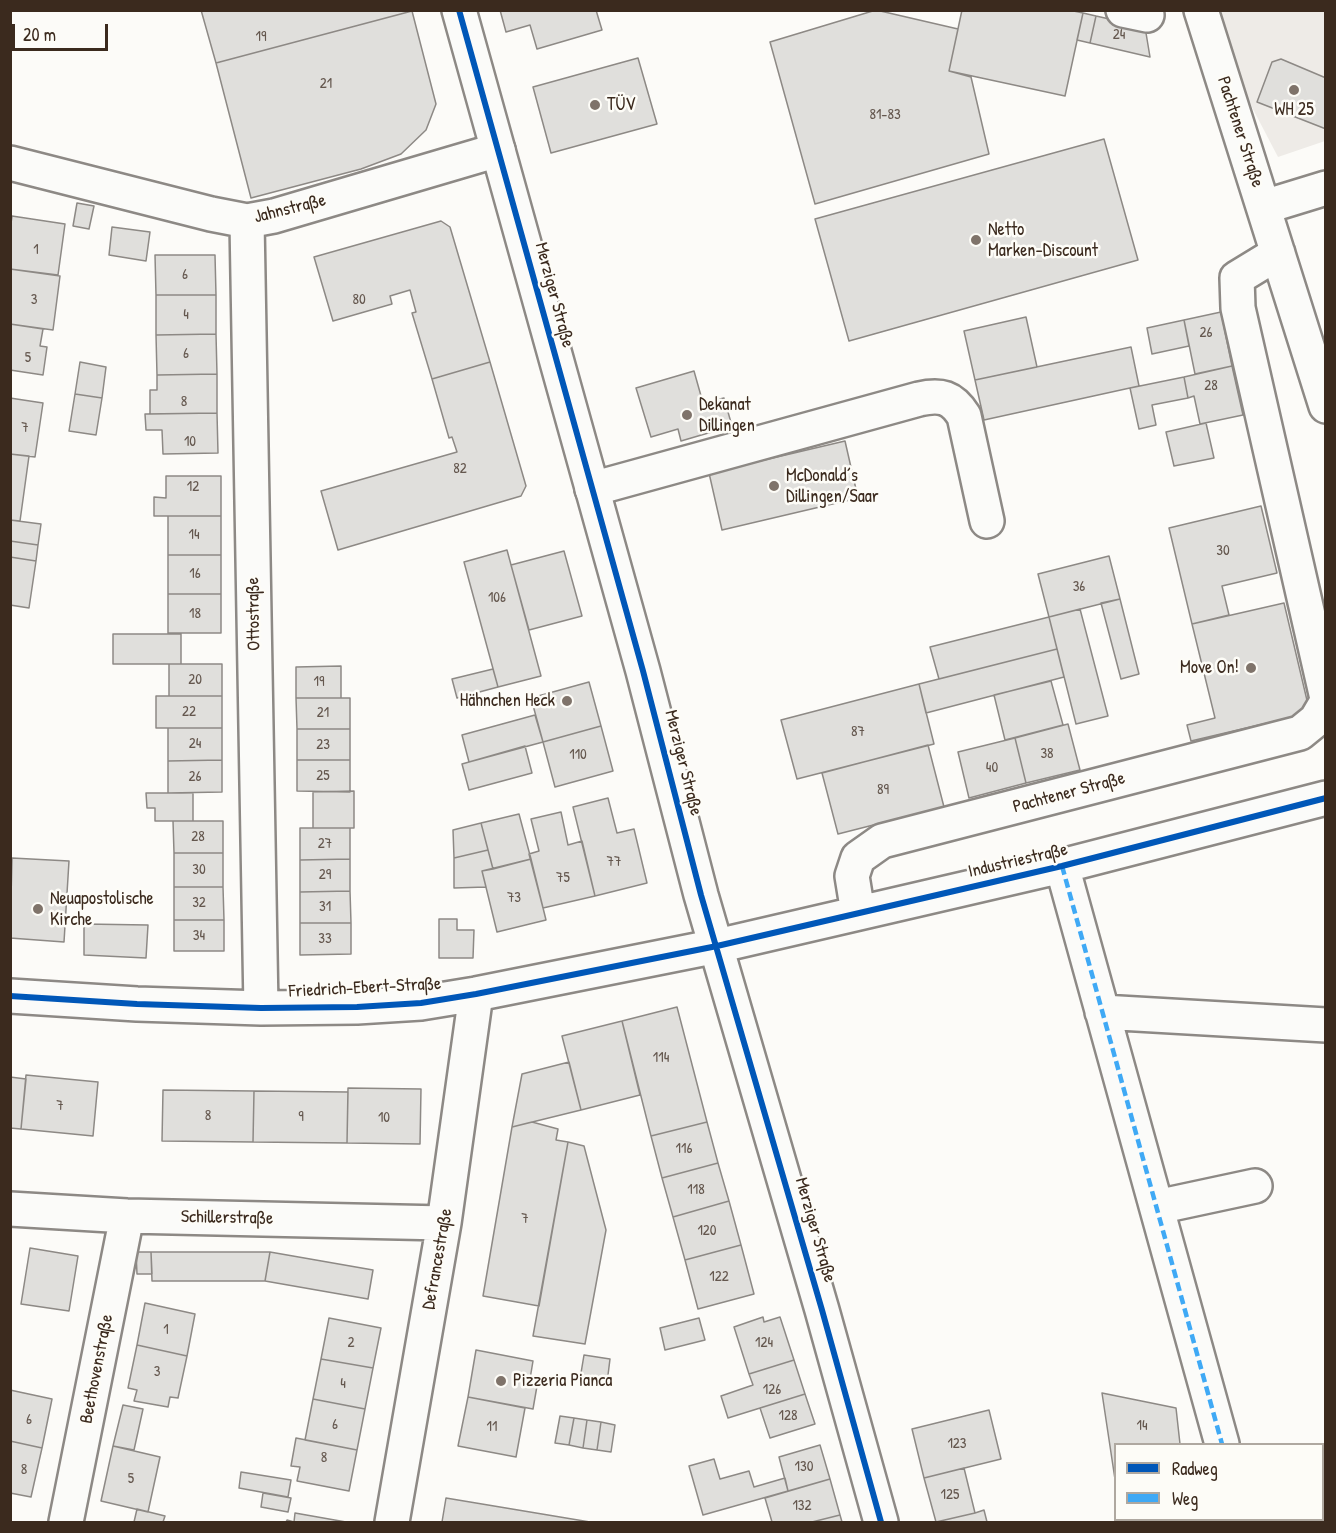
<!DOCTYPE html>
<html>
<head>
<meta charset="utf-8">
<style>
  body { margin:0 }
  #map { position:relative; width:1336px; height:1533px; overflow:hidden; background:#fcfbf8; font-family:"Patrick Hand",sans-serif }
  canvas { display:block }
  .frame { position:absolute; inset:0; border:12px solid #3b2a1e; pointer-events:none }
  .legend { position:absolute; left:1114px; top:1443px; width:210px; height:78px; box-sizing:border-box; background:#fdfcf7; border:2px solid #afa8a0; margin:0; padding:8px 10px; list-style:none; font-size:18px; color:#3b2a1e }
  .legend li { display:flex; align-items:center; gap:12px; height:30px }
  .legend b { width:30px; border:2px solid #afa8a0 }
  .scale { position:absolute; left:12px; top:24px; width:96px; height:27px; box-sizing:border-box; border:3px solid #3b2a1e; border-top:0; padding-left:8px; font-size:18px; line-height:21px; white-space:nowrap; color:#3b2a1e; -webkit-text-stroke:4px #fdfcf7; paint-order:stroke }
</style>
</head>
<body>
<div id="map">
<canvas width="1336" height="1533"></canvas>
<div class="frame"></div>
<ul class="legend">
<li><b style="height:8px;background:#0057b8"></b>Radweg</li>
<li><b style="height:8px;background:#3fa9f5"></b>Weg</li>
</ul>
<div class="scale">20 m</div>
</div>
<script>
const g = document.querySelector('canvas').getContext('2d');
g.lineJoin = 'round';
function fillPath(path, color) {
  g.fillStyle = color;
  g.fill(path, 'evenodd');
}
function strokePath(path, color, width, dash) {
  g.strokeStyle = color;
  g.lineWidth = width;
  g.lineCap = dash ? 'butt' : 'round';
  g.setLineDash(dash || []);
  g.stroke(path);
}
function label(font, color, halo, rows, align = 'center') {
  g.font = font + ' "Patrick Hand",sans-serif';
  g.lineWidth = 5;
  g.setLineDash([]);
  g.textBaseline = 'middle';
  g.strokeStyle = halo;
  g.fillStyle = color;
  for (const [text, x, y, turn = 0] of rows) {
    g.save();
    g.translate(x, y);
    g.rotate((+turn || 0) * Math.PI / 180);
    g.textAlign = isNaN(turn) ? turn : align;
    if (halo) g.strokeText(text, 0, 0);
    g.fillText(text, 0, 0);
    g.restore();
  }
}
fillPath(new Path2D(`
  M1221 11H1325V141L1278 157 1243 90Z`), '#eeebe7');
const building = new Path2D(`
  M201 10H412V11L216 63Z
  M500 10H596L602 30 537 49 530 25 506 32Z
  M876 10 958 29 949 71 971 77 989 154 815 204 770 42Z
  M962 10H1069L1083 13 1065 96 949 71Z
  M412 11 436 104 426 130 401 154 361 169 251 198 216 63Z
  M1083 13 1096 16 1090 43 1077 40Z
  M1096 16 1145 27 1150 57 1090 43Z
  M638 58 657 124 551 153 533 87Z
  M1281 59 1326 78V129L1257 102 1272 62Z
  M1104 139 1138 260 849 341 815 219Z
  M77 203 94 206 89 229 73 226Z
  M12 216 65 224 58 275 10 269V231Z
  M441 221 450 227 490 362 432 379 412 313 416 312 410 290 390 296 392 304 333 321 314 257Z
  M112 227 150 232 146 261 109 255Z
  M155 255H215L216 295H156Z
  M10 269 60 276 53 330 10 324Z
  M156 295H216V334L156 335Z
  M1221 312 1232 366 1195 374 1184 320Z
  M1026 317 1037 367 975 380 964 331Z
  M1184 320 1189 346 1152 354 1147 328Z
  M10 324 43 329 40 346 47 347 43 375 10 370Z
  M216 334 217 374 157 375 156 335Z
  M1131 347 1139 386 984 420 975 380Z
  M80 362 106 367 102 398 75 394Z
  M490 362 526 486 521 496 338 550 321 491 457 452 452 437 449 438 432 379Z
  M1232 366 1243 415 1200 424 1194 396 1188 398 1184 377Z
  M694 371 703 403 724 398 732 426 681 441 678 429 651 437 636 388Z
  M217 374V413L150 414V390H157V375Z
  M1184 377 1188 398 1152 405 1156 425 1139 429 1130 388Z
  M75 394 102 398 96 435 69 431Z
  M10 398 43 403 35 457 10 454Z
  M217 413 218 453 163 454 162 430H146L145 414Z
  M1206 423 1214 458 1174 466 1166 432Z
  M845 441 858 498 722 530 709 473Z
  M10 454 29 456 20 521 10 520Z
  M166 476H221V516H154V497L166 498Z
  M1261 506 1277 573 1222 586 1229 615 1192 624 1169 528Z
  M168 516H221V555H168Z
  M10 520 41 524 38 545 10 541Z
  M10 541 38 545 36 561 10 557Z
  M507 550 541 676 498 687 464 562Z
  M564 551 582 616 529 630 511 565Z
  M168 555H221V594H168Z
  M1109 556 1120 599 1049 617 1038 574Z
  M10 557 36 561 29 608 10 605Z
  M168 594H221V633H168Z
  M1120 599 1139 674 1121 679 1101 603Z
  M1284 603 1310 713 1191 741 1187 725 1215 718 1192 624Z
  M1080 609 1108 716 1076 724 1049 617Z
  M1049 617 1057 649 939 679 930 647Z
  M113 634H181V664H113Z
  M1057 649 1064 677 926 713 919 684Z
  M169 664H222V696H169Z
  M341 666V698H296V667Z
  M493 669 498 687 457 698 452 679Z
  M1051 681 1063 725 1005 740 994 695Z
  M589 682 601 726 543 742 531 698Z
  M919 684 934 744 797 779 781 720Z
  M156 696H222V728H156Z
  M296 698H350V729H297Z
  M535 715 543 742 469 762 462 735Z
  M1068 724 1080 770 1026 783 1015 738Z
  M601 726 613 771 555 787 543 742Z
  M168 728H222V760L168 761Z
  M297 729H350V760H297Z
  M1015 738 1026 783 969 798 958 752Z
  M928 745 944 807 838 834 822 773Z
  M525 746 532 773 469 790 462 764Z
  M222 760V792L168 793V761Z
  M297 760H350V792L297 791Z
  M354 791V828H313V792Z
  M146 793H193V821H155V808H147Z
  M608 798 617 833 634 829 647 883 595 896 573 807Z
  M561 812 568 845 582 841 595 896 543 908 529 854 539 851 531 819Z
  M519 814 531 859 493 869 481 823Z
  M173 821H223V853H174Z
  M481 823 488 850 454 858 453 830Z
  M300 828H350V859L300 860Z
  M488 850 493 869 482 871 486 887 454 888V858Z
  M174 853H223V887H174Z
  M12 858 69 861 64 942 10 938Z
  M350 859V891L300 892V860Z
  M531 859 546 920 497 932 482 871Z
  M174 887H223L224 920H174Z
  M350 891 351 923H300V892Z
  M439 919H457V930H474L473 958H439Z
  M174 920H224V951H174Z
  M300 923H351V954L300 955Z
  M84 924 148 925 146 958 84 955Z
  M677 1007 707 1122 651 1136 622 1021Z
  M622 1021 640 1095 581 1110 562 1036Z
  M569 1062 581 1110 512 1127 522 1074Z
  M26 1075 98 1082 93 1136 21 1129Z
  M10 1077 26 1079 21 1129 10 1128Z
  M348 1088 421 1089 420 1144 347 1143Z
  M163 1090 254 1091 253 1142 162 1141Z
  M254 1091 348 1092 347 1143 253 1142Z
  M532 1122 558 1129 556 1140 568 1142 539 1306 483 1296 512 1127Z
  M707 1122 718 1163 662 1178 651 1136Z
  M568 1142 584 1146 606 1230 585 1344 533 1336Z
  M718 1163 729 1201 673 1217 662 1178Z
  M729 1201 741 1245 685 1260 673 1217Z
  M741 1245 754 1294 698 1309 685 1260Z
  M30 1248 78 1256 69 1311 21 1304Z
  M136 1252H151L152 1274H137Z
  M151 1252H270L265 1281H152Z
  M270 1252 373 1270 368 1299 265 1281Z
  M145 1303 195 1314 187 1356 137 1345Z
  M763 1317 764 1322 780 1317 794 1360 749 1374 734 1327Z
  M329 1318 381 1328 373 1368 321 1359Z
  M699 1318 705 1340 665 1350 660 1328Z
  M137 1345 187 1356 178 1398 170 1397 168 1407 134 1401 137 1390 128 1388Z
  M476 1350 533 1361 529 1385 537 1386 533 1409 468 1397Z
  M584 1355 610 1359 607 1383 580 1379Z
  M321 1359 373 1368 365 1409 313 1399Z
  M794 1360 805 1394 728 1418 721 1396 753 1385 749 1374Z
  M10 1390 52 1399 42 1448 10 1441Z
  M1102 1393 1176 1408 1180 1444H1116V1486Z
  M805 1394 815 1424 770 1438 760 1408Z
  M468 1397 525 1408 516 1457 458 1446Z
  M313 1399 365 1409 357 1450 305 1440Z
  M123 1405 143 1409 134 1450 113 1446Z
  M989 1410 1001 1459 924 1478 912 1429Z
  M560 1416 574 1418 569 1445 555 1443Z
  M574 1418 587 1420 583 1448 569 1445Z
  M587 1420 601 1422 597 1450 583 1448Z
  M601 1422 615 1425 611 1452 597 1450Z
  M296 1438 357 1450 349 1491 297 1481 300 1467 291 1466Z
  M10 1441 42 1448 31 1497 10 1493Z
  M820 1445 830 1479 788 1491 779 1457Z
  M113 1446 160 1457 148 1512 101 1501Z
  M714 1459 720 1479 749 1471 754 1487 785 1478 788 1491 703 1515 689 1466Z
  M964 1468 975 1513 936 1522 924 1478Z
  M241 1472 291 1480 288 1497 239 1488Z
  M830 1479 840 1515 812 1522H772L765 1498Z
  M263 1493 291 1498 288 1512 261 1507Z
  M446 1498 590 1522H442Z
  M137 1509 165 1516 163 1522H134Z
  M984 1510 987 1522H936L975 1513Z
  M295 1513 346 1522H286L287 1520 294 1522Z
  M840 1515 842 1522H812Z
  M1120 1520H1169L1170 1522H1121Z`);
fillPath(building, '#e0dfdc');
strokePath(building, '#8d8985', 1.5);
const minor = new Path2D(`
  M1123 10 1147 15
  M1201 10 1326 406
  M10 163 211 214 247 221 274 216 498 150
  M1264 207 1326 188
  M247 221 261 1008
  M1278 253 1237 278 1238 308 1326 694
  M592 489 919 399C941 394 952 397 964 416L987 521
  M1062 866 1222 1444
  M858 913 852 876 858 858 882 841 1300 733 1316 720 1326 703
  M10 996 137 1004 261 1008 357 1007 421 1003 476 994 717 946 1062 866 1326 798
  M1102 1012 1326 1025
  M1157 1207 1255 1186
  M10 1209 127 1216 444 1223
  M1243 1520 1244 1522
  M66 1522 127 1216
  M392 1522 444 1223 476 994`);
const major = new Path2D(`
  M459 10 643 671 701 895 822 1310 881 1522`);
strokePath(minor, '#8d8985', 38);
strokePath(major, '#8d8985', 38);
strokePath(minor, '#fbfbf9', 33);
strokePath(major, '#fbfbf9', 33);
strokePath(new Path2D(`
  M1062 866 1222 1444
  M1243 1520 1244 1522`), '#3fa9f5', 4.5, [9, 4.5]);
strokePath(new Path2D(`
  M459 10 643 671 701 895 822 1310 881 1522
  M10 996 137 1004 261 1008 357 1007 421 1003 476 994 717 946 1062 866 1326 798`), '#0057b8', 6);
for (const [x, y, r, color] of [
  [1294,90,6,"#7f736a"],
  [595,105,6,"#7f736a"],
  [976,240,6,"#7f736a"],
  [687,415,6,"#7f736a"],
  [774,486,6,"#7f736a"],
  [1251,668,6,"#7f736a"],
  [567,701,6,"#7f736a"],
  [38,909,6,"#7f736a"],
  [501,1381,6,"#7f736a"]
]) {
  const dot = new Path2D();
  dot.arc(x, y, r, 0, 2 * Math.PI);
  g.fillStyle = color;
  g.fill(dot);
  strokePath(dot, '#fdfcf7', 2);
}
label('15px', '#64574e', null, [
  ["24",1119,35],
  ["19",261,37],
  ["21",326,84],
  ["81-83",885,115],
  ["1",36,250],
  ["6",185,275],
  ["3",34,300],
  ["80",359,300],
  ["4",186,315],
  ["26",1206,333],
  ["6",186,354],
  ["5",28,358],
  ["28",1211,386],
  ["8",184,402],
  ["7",25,428],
  ["10",190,442],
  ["82",460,469],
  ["12",193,487],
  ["14",194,535],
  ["30",1223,551],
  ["16",195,574],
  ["36",1079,587],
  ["106",497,598],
  ["18",195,614],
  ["20",195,680],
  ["19",319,682],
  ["22",189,712],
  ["21",323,713],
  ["87",858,732],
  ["24",195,744],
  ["23",323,745],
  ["38",1047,754],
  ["110",578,755],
  ["40",992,768],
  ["25",323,776],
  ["26",195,777],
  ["89",883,790],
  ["28",198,837],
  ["27",325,844],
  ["77",614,862],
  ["30",199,870],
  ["29",325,875],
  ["75",563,878],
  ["73",514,898],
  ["32",199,903],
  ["31",325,907],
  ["34",199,936],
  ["33",325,939],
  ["114",661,1058],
  ["7",60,1106],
  ["8",208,1116],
  ["9",301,1117],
  ["10",384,1118],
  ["116",684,1149],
  ["118",696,1190],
  ["7",525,1219],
  ["120",707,1231],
  ["122",719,1277],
  ["1",166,1330],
  ["2",351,1343],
  ["124",764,1343],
  ["3",157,1372],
  ["4",343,1384],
  ["126",772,1390],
  ["128",788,1416],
  ["6",29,1420],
  ["6",335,1425],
  ["14",1142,1426],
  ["11",492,1427],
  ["123",957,1444],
  ["8",324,1458],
  ["130",804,1467],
  ["8",24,1470],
  ["5",131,1479],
  ["125",950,1495],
  ["132",802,1506]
]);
label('18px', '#3b2a1e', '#fdfcf7', [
  ["TÜV",607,105],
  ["WH 25",1294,110,"center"],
  ["Netto",988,230],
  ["Marken-Discount",988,251],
  ["Dekanat",699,405],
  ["Dillingen",699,426],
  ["McDonald´s",786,476],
  ["Dillingen/Saar",786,497],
  ["Move On!",1239,668,"right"],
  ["Hähnchen Heck",555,701,"right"],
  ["Neuapostolische",50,899],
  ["Kirche",50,920],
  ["Pizzeria Pianca",513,1381]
], 'left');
label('18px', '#3b2a1e', '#fdfcf7', [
  ["Pachtener Straße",1240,132,72],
  ["Jahnstraße",290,209,-14],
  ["Merziger Straße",554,295,75],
  ["Ottostraße",254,614,-91],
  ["Merziger Straße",683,763,76],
  ["Pachtener Straße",1069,793,-15],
  ["Industriestraße",1018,861,-13],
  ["Friedrich-Ebert-Straße",365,988,-3],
  ["Schillerstraße",227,1218,1],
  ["Merziger Straße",815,1230,74],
  ["Defrancestraße",438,1259,-80],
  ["Beethovenstraße",97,1369,-79]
]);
</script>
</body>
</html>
